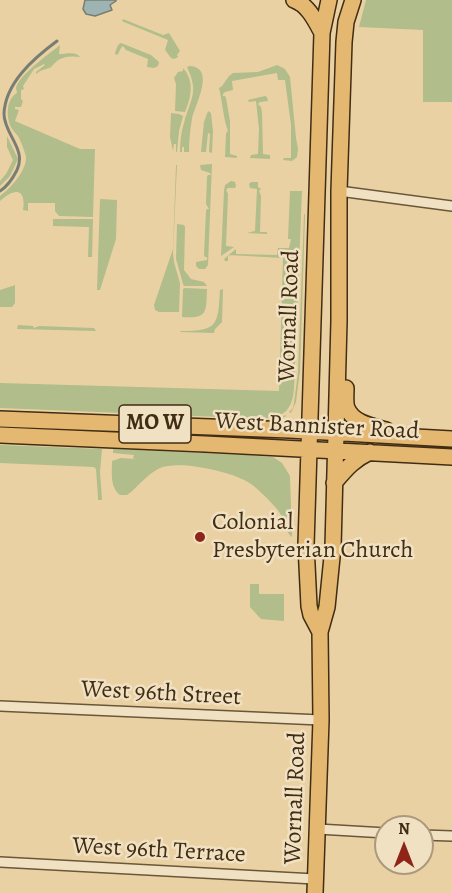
<!DOCTYPE html>
<html>
<head>
<meta charset="utf-8">
<style>
  body { margin:0 }
  #map { position:relative; width:452px; height:893px; overflow:hidden; background:#ead1a3; font-family:Alegreya,serif }
  canvas { display:block }
  .north { position:absolute; left:374px; top:815px; width:60px; height:60px; box-sizing:border-box; background:#f1e1c3; border:2px solid #aa997d; border-radius:50%; rotate:0deg; font-size:16px; font-weight:700; line-height:24px; text-align:center; color:#402d14 }
  .north::after { content:''; display:block; margin:auto; width:21px; height:27px; background:#8f2418; clip-path:polygon(50% 0,100% 100%,50% 72%,0 100%) }
</style>
</head>
<body>
<div id="map">
<canvas width="452" height="893"></canvas>
<div class="north">N</div>
</div>
<script>
const g = document.querySelector('canvas').getContext('2d');
g.lineJoin = 'round';
function fillPath(path, color) {
  g.fillStyle = color;
  g.fill(path, 'evenodd');
}
function strokePath(path, color, width, dash) {
  g.strokeStyle = color;
  g.lineWidth = width;
  g.lineCap = dash ? 'butt' : 'round';
  g.setLineDash(dash || []);
  g.stroke(path);
}
function label(font, color, halo, rows, align = 'center') {
  g.font = font + ' Alegreya,serif';
  g.lineWidth = 5;
  g.setLineDash([]);
  g.textBaseline = 'middle';
  g.strokeStyle = halo;
  g.fillStyle = color;
  for (const [text, x, y, turn = 0] of rows) {
    g.save();
    g.translate(x, y);
    g.rotate((+turn || 0) * Math.PI / 180);
    g.textAlign = isNaN(turn) ? turn : align;
    if (halo) g.strokeText(text, 0, 0);
    g.fillText(text, 0, 0);
    g.restore();
  }
}
fillPath(new Path2D(`
  M366 0H452V102H423V30L359 27Z
  M123 19 163 35 169 33 180 51 177 55 178 57 174 59 171 58 165 50 168 40 124 22 122 21Z
  M121 43 151 55 159 62 158 66 154 68 147 67 148 59 126 50 123 46 121 48 118 54 116 55 115 53 118 45Z
  M60 45 59 54C66 54 76 51 80 57 73 56 62 56 56 62 53 64 52 67 49 69L52 63 49 68 40 71 36 74V72L45 65 44 64 34 69 23 86 24 89 21 90V99L23 101 21 107H15V109L19 110 15 121 80 149H95L93 217 59 216 55 211V203H28V211L23 210C25 200 23 186 8 195 5 196 3 199 0 201V196C10 189 27 170 26 157 25 152 20 138 17 135 15 132 12 130 11 127 6 117 6 99 17 93 17 91 16 90 16 88 18 76 50 53 60 45Z
  M277 65 285 69 290 77 296 138 298 149 297 157 292 161 283 160 284 158H291V125L285 80H278L277 73 232 81 233 90 225 92 223 94V96H225L226 98 230 121V154L237 156V158L225 157 226 134 228 130C224 123 222 99 219 88L222 86 229 76 233 73 258 72Z
  M190 66C216 68 195 105 192 119 190 130 189 141 189 152H184V147H182V152H180C180 142 181 132 184 123 191 97 199 93 187 67Z
  M183 68C195 81 191 98 185 112L175 111 176 84 174 78 178 72 183 71Z
  M265 96 267 97 268 101 260 102 258 104 261 107 262 113 263 154 270 155V159L250 158 251 155 258 154 259 129 256 101 249 102 248 100Z
  M208 111 211 113 213 131 212 153 209 152 210 134 208 133 206 152H201L204 122Z
  M171 113 179 114 183 116 179 131 177 152H176V144H174L173 151 170 137Z
  M7 136 18 159 10 176 0 186V181L6 174 13 160 7 147Z
  M212 164 208 265 205 269H199L196 266V262L207 260V257H205L204 255 206 211 207 209H209L206 204 207 177 208 175H211L210 173 201 170 200 165Z
  M176 165H177L173 253 174 262 180 283 179 312H159L155 310 154 305 173 249Z
  M231 181 235 182 236 186 235 188H228L226 190 228 194 226 246 234 247 221 256 224 191 225 185Z
  M251 182H258V187L261 189 259 191 261 196 260 232H267V234L247 233 255 231 257 189 250 188 249 184Z
  M290 191H302L294 389C291 422 271 418 244 418L0 408V383L279 391 283 258 228 255V261H225L224 259 236 249V254L277 255 278 248H289L291 239H288Z
  M100 199 117 200 116 239 100 290H97Z
  M304 214H305V216L300 371 296 402 291 413 289 412 293 408 294 403 298 372Z
  M53 219H93L92 257H88L89 227 53 226Z
  M177 224 184 225 185 227 184 270 191 279 204 282 207 286H184L183 284 176 259Z
  M15 285V303L12 307H0V290Z
  M185 288 207 289C206 312 208 319 182 317L183 289Z
  M223 289 222 322 215 329 214 333 180 332 181 331C218 331 218 325 220 290Z
  M18 325 33 326 34 328 39 326 94 328 96 331 17 329Z
  M0 411 242 420H273L286 415V416C275 424 260 422 247 422L0 412Z
  M0 445 102 449 100 472 102 500H98V497L96 469 94 467 0 463Z
  M113 449 247 455 273 457 282 463 290 476 292 537C283 530 285 518 277 509 270 501 256 486 246 481 228 471 179 460 160 468 149 473 140 484 131 492L127 495H120C110 487 112 473 112 461L121 458 135 459 133 458 134 455 113 453Z
  M250 584H259V594H284V621L261 619 250 607Z`), '#b1bd8a');
const water = new Path2D(`
  M85 0H116V1L110 5 112 10 95 16 86 14 83 9Z`);
fillPath(water, '#9eb4b3');
strokePath(water, '#787e73', 1.5);
strokePath(new Path2D(`
  M0 191C8 186 13 178 17 170 27 149 4 134 4 114 5 83 34 58 57 41`), '#787e73', 3);
const minor = new Path2D(`
  M339 191 452 206
  M0 706 321 720
  M318 829 386 833
  M422 835 452 836
  M0 862 315 879`);
const primary = new Path2D(`
  M294 0C308 5 315 20 322 33
  M346 388C346 394 345 403 347 408 353 423 372 426 386 430
  M0 419 289 430 452 439
  M0 435 205 444 452 457
  M334 483C346 469 353 460 370 452
  M320 632 311 615 309 606 306 545 322 33 329 0
  M315 893 321 720 320 632 327 607 333 547 339 321V191L344 42 346 22 353 0`);
strokePath(minor, '#6a5638', 12);
strokePath(primary, '#402d14', 18);
strokePath(minor, '#f1e1c3', 9);
strokePath(primary, '#e5b872', 15);
for (const [x, y, r, color] of [
  [200,537,6,"#8f2418"]
]) {
  const dot = new Path2D();
  dot.arc(x, y, r, 0, 2 * Math.PI);
  g.fillStyle = color;
  g.fill(dot);
  strokePath(dot, '#f1e1c3', 2);
}
for (const [x, y, w] of [
  [155,424,72]
]) {
  const box = new Path2D();
  box.roundRect(x - w / 2, y - 19, w, 38, 4.5);
  g.fillStyle = '#f1e1c3';
  g.fill(box);
  strokePath(box, '#402d14', 1.5);
}
label('bold 22px', '#402d14', null, [
  ["MO W",155,424]
]);
label('24px', '#402d14', '#f1e1c3', [
  ["Wornall Road",290,316,-88],
  ["West Bannister Road",317,427,3],
  ["West 96th Street",161,694,3],
  ["Wornall Road",296,798,-88],
  ["West 96th Terrace",159,851,3]
]);
label('24px', '#402d14', '#f1e1c3', [
  ["Colonial",212,523],
  ["Presbyterian Church",212,551]
], 'left');
</script>
</body>
</html>
